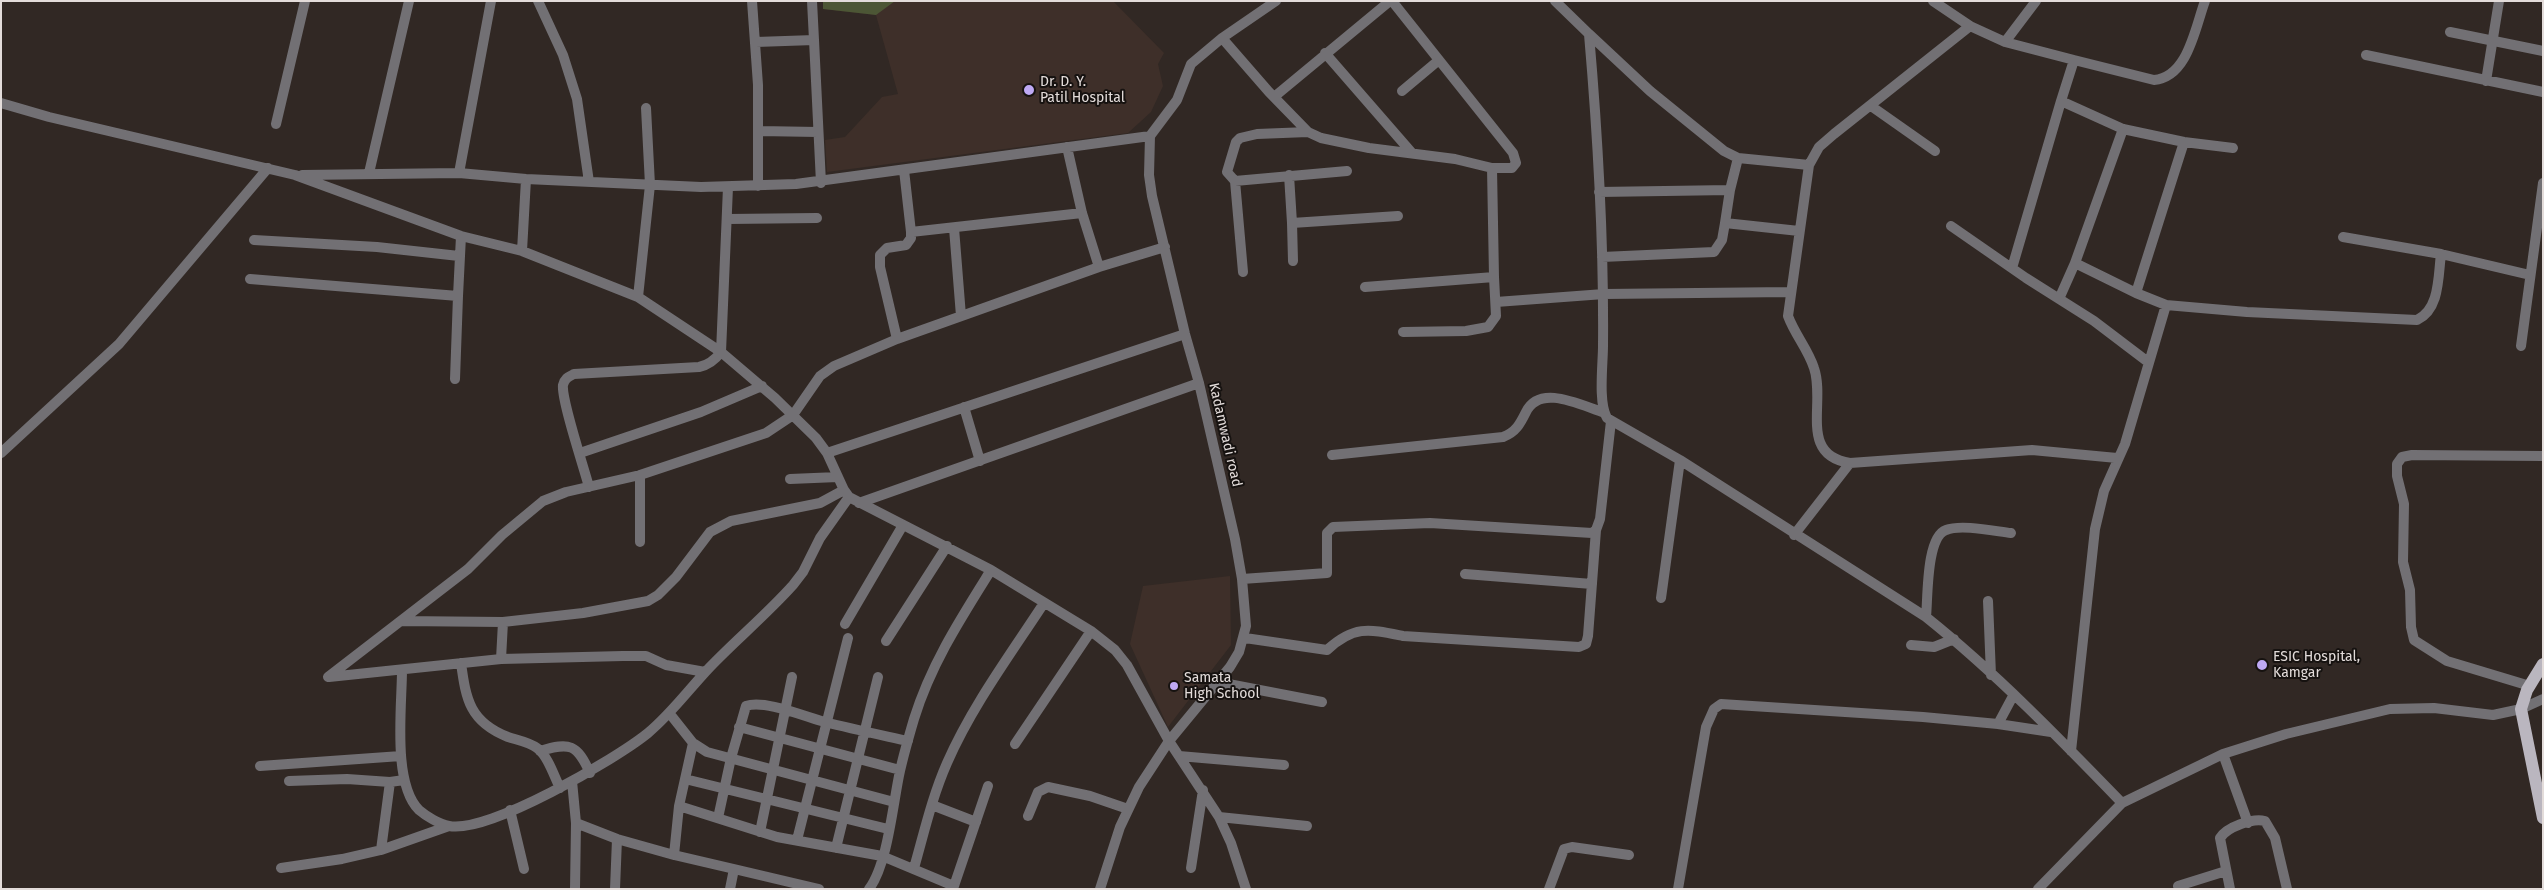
<!DOCTYPE html>
<html>
<head>
<meta charset="utf-8">
<style>
  body { margin:0 }
  #map { position:relative; width:2544px; height:890px; overflow:hidden; background:#312824; font-family:"Fira Sans",sans-serif }
  canvas { display:block }
  .frame { position:absolute; inset:0; border:2px solid #e3dcda; pointer-events:none }
</style>
</head>
<body>
<div id="map">
<canvas width="2544" height="890"></canvas>
<div class="frame"></div>
</div>
<script>
const g = document.querySelector('canvas').getContext('2d');
g.lineJoin = 'round';
function fillPath(path, color) {
  g.fillStyle = color;
  g.fill(path, 'evenodd');
}
function strokePath(path, color, width, dash) {
  g.strokeStyle = color;
  g.lineWidth = width;
  g.lineCap = dash ? 'butt' : 'round';
  g.setLineDash(dash || []);
  g.stroke(path);
}
function label(font, color, halo, rows, align = 'center') {
  g.font = font + ' "Fira Sans",sans-serif';
  g.lineWidth = 4;
  g.setLineDash([]);
  g.textBaseline = 'middle';
  g.strokeStyle = halo;
  g.fillStyle = color;
  for (const [text, x, y, turn = 0] of rows) {
    g.save();
    g.translate(x, y);
    g.rotate((+turn || 0) * Math.PI / 180);
    g.textAlign = isNaN(turn) ? turn : align;
    if (halo) g.strokeText(text, 0, 0);
    g.fillText(text, 0, 0);
    g.restore();
  }
}
fillPath(new Path2D(`
  M823 1H1113L1164 53 1158 64 1163 86 1151 112 1128 133 827 172 825 140 845 137 882 97 898 94 876 15 823 9Z
  M1230 576 1231 645 1168 727 1130 644 1143 586Z`), '#3e2f29');
fillPath(new Path2D(`
  M823 1H895L876 15 823 9Z`), '#4c5635');
strokePath(new Path2D(`
  M538 1 563 55 577 99 589 182
  M752 1 758 85V186
  M1555 1 1589 34C1598 138 1604 242 1603 346 1603 364 1598 403 1607 418L1680 460 1926 617C1996 673 2060 739 2122 803
  M1970 26 2005 42 2074 60 2061 101
  M2450 32 2543 51
  M1589 34 1650 91 1724 151 1738 158 1809 165
  M1222 38 1269 92 1308 132 1321 138 1369 148 1455 159 1492 168H1512L1516 163 1513 153 1392 1
  M814 40 821 183
  M756 42 814 40 812 1
  M2005 42 2036 1
  M1325 53 1412 153
  M2366 55 2543 92
  M2074 60 2154 80C2188 77 2195 28 2205 1
  M2486 81 2499 1
  M1402 91 1439 60
  M1274 97 1390 1
  M1 103 49 117 295 175 461 236 522 251 638 297 721 352 775 398 816 438 827 453 844 490 849 497 991 570 1091 631 1115 650 1127 665 1169 741 1219 817 1231 843 1246 889
  M1871 106 1935 151
  M276 124 305 1
  M2123 129 2075 263 2136 293 2166 305 2247 312 2417 320C2440 309 2438 277 2441 254
  M759 131 818 132
  M1067 147 1082 213 1099 267 1165 247
  M1738 158 1730 190 1725 223 1799 231
  M904 170 911 232 1082 213
  M369 173 409 1
  M459 173 491 1
  M302 175 459 173 526 179 701 187 796 184 1150 136
  M1289 175 1292 223
  M1235 181 1347 171
  M1599 192 1730 190
  M728 219 817 218
  M1951 226 2026 278 2094 321 2148 362
  M954 228 961 316
  M2343 237 2441 254 2530 275
  M254 240 377 247 459 256
  M522 251 526 179
  M1602 257 1714 252 1722 240 1725 223
  M1293 261 1292 223 1398 216
  M2012 268 2061 101 2123 129 2184 142 2233 148
  M1243 272 1235 181 1227 172 1236 142 1240 138 1257 134 1308 132
  M250 279 458 296 461 236
  M1365 287 1494 277 1492 168
  M2136 293 2184 142
  M638 297 650 185 646 108
  M2059 299 2075 263
  M1496 302 1604 294 1790 292
  M1403 332 1466 331 1488 327 1496 316 1494 277
  M897 339 880 267V255L887 248 906 245 911 238V232
  M2521 346 2543 183
  M455 379 458 296
  M964 407 980 461
  M1 453 119 344 268 168
  M580 453 701 412 762 386
  M827 453 1185 334
  M1332 455 1503 437C1516 432 1520 424 1526 412 1540 383 1582 406 1605 413
  M1850 463C1798 455 1826 403 1814 368 1808 349 1795 335 1788 316L1809 165 1819 147 1834 134 1970 26 1933 1
  M790 479 838 477
  M589 487C584 468 561 399 563 385 565 378 568 377 574 374L699 367C709 365 715 360 721 352L728 187
  M859 503 1199 383
  M1794 535 1850 463 2032 450 2117 458
  M640 542V475
  M1465 574 1592 584
  M1242 579 1327 573V533L1333 527 1430 523 1592 533 1596 530 1600 519 1611 421
  M1661 598 1680 460
  M1988 601 1991 675
  M1926 617C1928 598 1926 537 1946 530 1961 524 1994 531 2011 533
  M401 621 503 622 583 613 648 601 658 595 676 577 710 532 731 521 820 503 844 490
  M845 624 903 525
  M1245 638 1327 650C1354 625 1369 629 1403 636L1579 647 1586 644 1588 636 1596 530
  M886 641 947 546
  M1911 645 1934 647 1954 639
  M501 659 503 622
  M461 663C466 700 470 722 508 737 517 740 529 742 537 748 548 756 554 776 560 788
  M402 670C402 706 392 783 419 810 426 816 439 824 449 826 488 834 616 759 648 733 672 713 689 689 710 667 737 639 767 614 793 585L803 572 820 538 849 497
  M328 677 468 569 502 535 543 501 566 492 640 475 766 433 793 415 820 376 834 366 897 339 1099 267
  M329 677 501 659 623 656H646L666 665 705 672
  M1218 682 1322 702
  M2530 686 2447 661 2414 640 2411 627 2410 590 2403 562 2404 504 2397 476V464L2402 457 2412 455 2543 456
  M670 714 693 743 679 806 674 855 734 869 730 889
  M1998 724 2013 696
  M739 727 900 770
  M693 743 707 752 894 802
  M1015 744 1091 631
  M540 751C570 742 577 744 590 773
  M2071 751 2095 529 2104 491 2125 444 2166 305
  M2223 754 2248 823
  M1179 756 1284 765
  M260 766 401 756
  M685 779 888 829
  M289 781 347 779 390 782
  M572 781 576 823 575 889
  M932 805 976 822
  M679 806 777 837 882 856 954 886 953 889
  M510 810 524 869
  M1028 816 1038 792 1048 787 1090 796 1128 809
  M1219 817 1307 826
  M718 818 731 758 746 706C764 699 806 717 825 722 852 729 881 735 908 741
  M576 823 617 839 615 889
  M760 832 792 677
  M617 839 674 855
  M797 840 848 638
  M836 848 878 677
  M381 850 449 826
  M281 868 342 859 381 850 390 782 404 780
  M914 868C924 833 932 797 947 763 972 706 1010 655 1044 603
  M1191 868 1203 790
  M734 869 819 889
  M954 886 988 786
  M2178 886 2226 871
  M869 889C888 864 893 802 900 771 904 753 909 736 914 719 931 664 961 618 991 570
  M1100 889 1120 827 1139 787 1169 741 1230 667 1239 652 1246 626 1242 579 1235 539 1199 383 1185 334 1152 196 1149 175 1150 136 1177 100 1191 64 1222 38 1276 1
  M1549 889 1564 849 1572 847 1629 855
  M1678 889 1706 727 1714 709 1721 704 1923 717 1998 724 2051 732
  M2038 889 2122 803 2223 754 2286 734 2390 709 2434 708 2493 715 2521 709 2543 699
  M2230 889 2220 838C2227 827 2252 818 2265 821L2275 838 2287 889`), '#727074', 10);
strokePath(new Path2D(`
  M2543 664 2527 690 2521 709 2543 818`), '#bab6bf', 12);
for (const [x, y, r, color] of [
  [1029,90,6,"#bea9f4"],
  [2262,665,6,"#bea9f4"],
  [1174,686,5,"#bea9f4"]
]) {
  const dot = new Path2D();
  dot.arc(x, y, r, 0, 2 * Math.PI);
  g.fillStyle = color;
  g.fill(dot);
  strokePath(dot, '#161210', 2);
}
label('14px', '#e3dcda', '#161210', [
  ["Dr. D. Y.",1040,82],
  ["Patil Hospital",1040,98],
  ["ESIC Hospital,",2273,657],
  ["Kamgar",2273,673],
  ["Samata",1184,678],
  ["High School",1184,694]
], 'left');
label('14px', '#e3dcda', '#161210', [
  ["Kadamwadi road",1225,435,77]
]);
</script>
</body>
</html>
